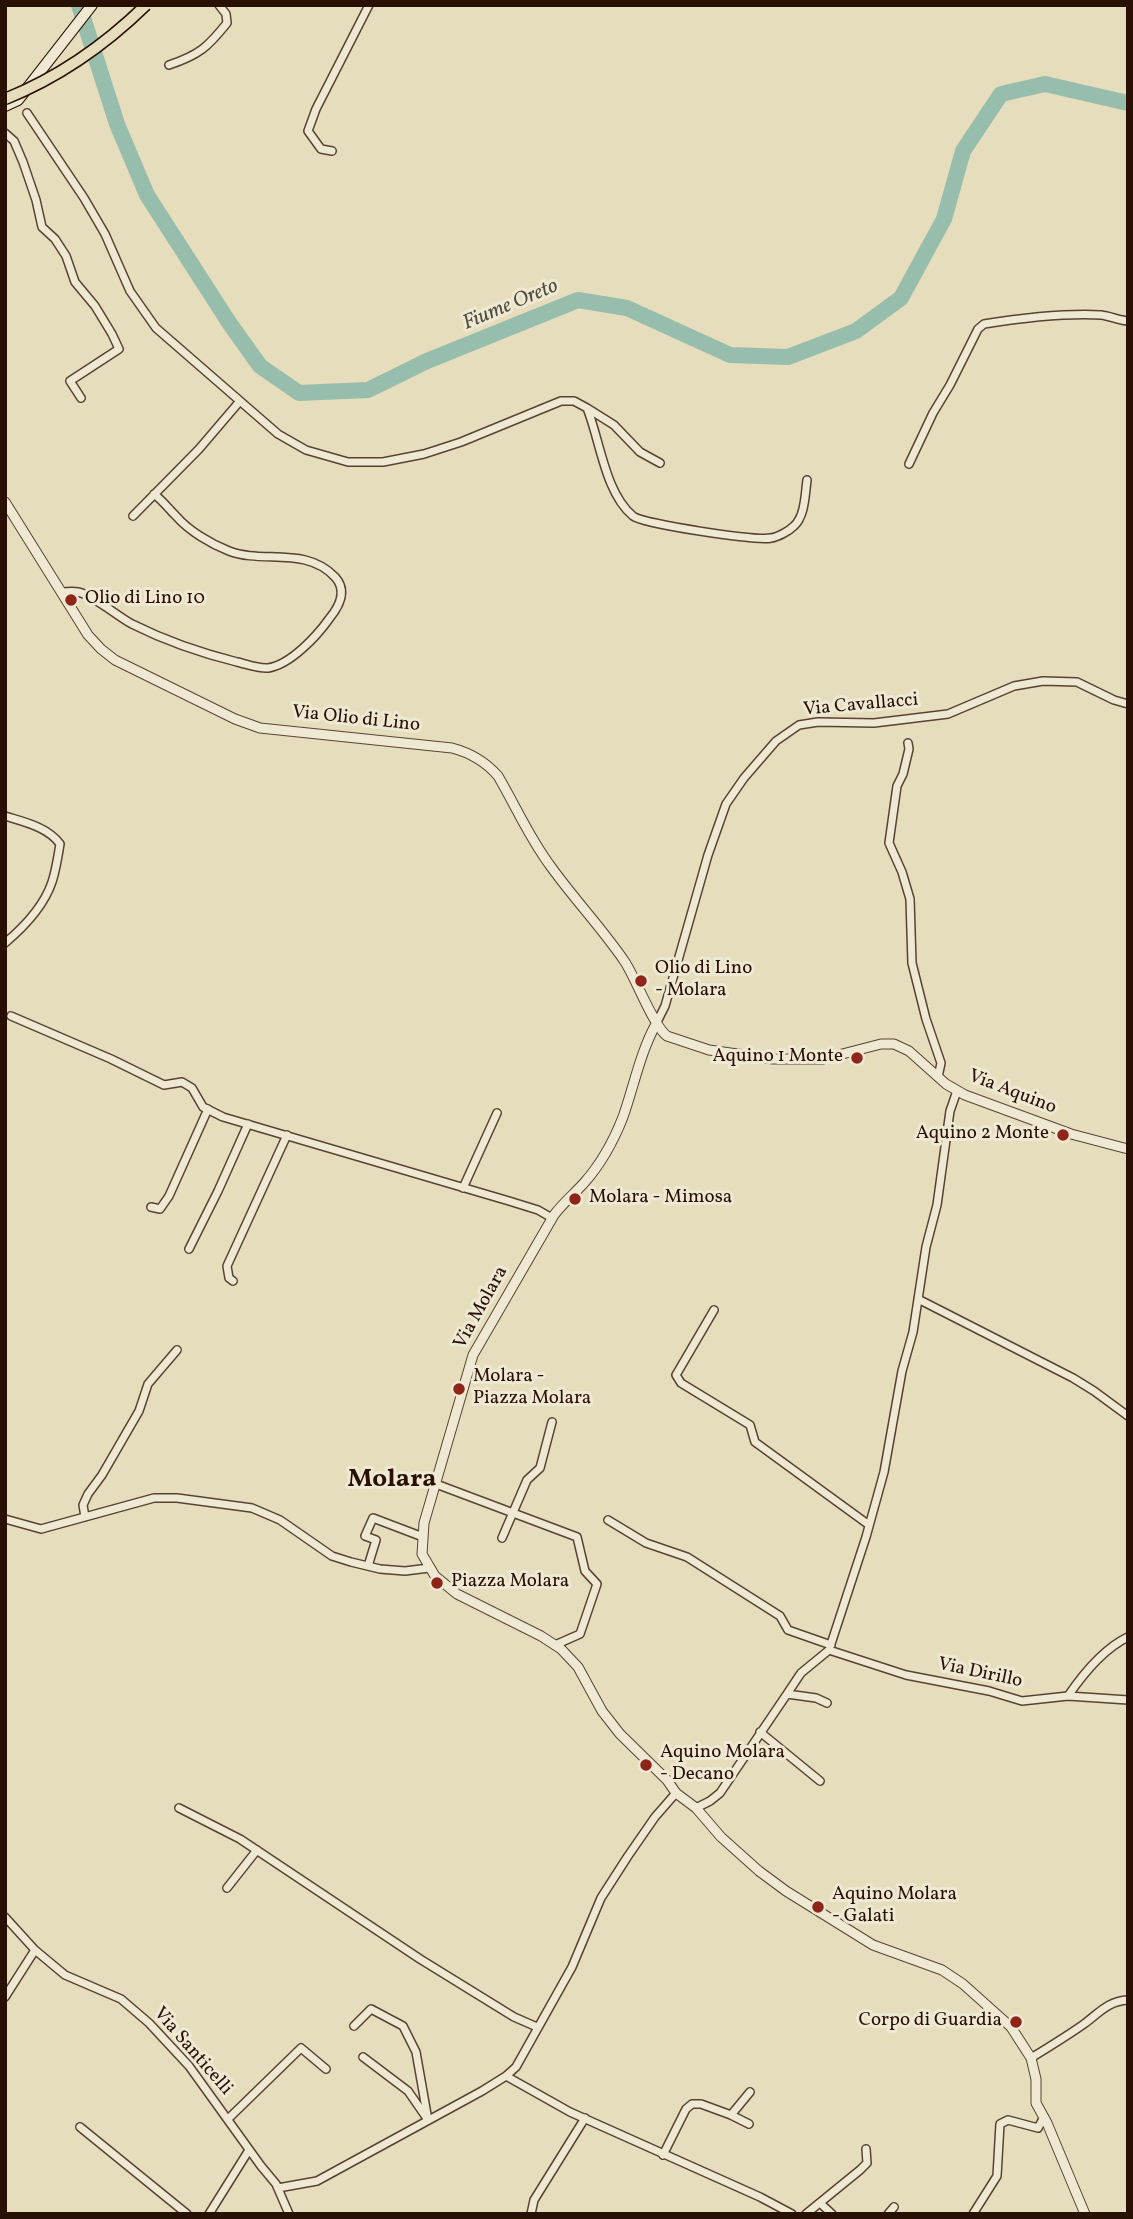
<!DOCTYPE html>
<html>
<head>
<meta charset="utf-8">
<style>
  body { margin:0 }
  #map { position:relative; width:1133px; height:2219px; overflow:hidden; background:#e6ddbd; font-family:Vollkorn,serif }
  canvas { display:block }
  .frame { position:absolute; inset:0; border:7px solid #291004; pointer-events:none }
</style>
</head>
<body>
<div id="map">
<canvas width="1133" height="2219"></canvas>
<div class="frame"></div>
</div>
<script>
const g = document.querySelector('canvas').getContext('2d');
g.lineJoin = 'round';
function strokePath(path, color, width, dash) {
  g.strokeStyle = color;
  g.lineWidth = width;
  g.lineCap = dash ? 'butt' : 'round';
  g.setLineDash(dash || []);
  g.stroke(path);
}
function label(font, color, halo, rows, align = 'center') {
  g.font = font + ' Vollkorn,serif';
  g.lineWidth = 6;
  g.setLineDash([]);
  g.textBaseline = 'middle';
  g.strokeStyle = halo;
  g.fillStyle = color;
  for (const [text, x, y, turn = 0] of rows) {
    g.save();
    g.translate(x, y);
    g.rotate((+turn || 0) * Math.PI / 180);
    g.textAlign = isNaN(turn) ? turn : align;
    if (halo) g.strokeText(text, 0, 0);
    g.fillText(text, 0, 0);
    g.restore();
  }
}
strokePath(new Path2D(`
  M79 5 117 124 147 195 230 324 260 366 299 393 368 390 427 361 578 300 627 308 730 355 788 357 856 331 901 298 944 219 963 151 1001 94 1045 84 1128 103`), '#97bdac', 16);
const minor = new Path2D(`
  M169 65C199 55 208 47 227 23L226 14 219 5
  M27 113 84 198 105 234 130 291 156 328 278 434 306 450 348 462H383L424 454 461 442 561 401H574L587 408C600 440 605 493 633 516 642 524 756 541 771 538 778 537 789 531 794 526 805 516 805 495 807 480
  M5 133 14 141 23 162 36 200 42 227 55 239 66 256 75 282 95 306 112 334 119 349 70 381 81 398
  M332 151 321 149 308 131 316 109 369 5
  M587 408 614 425 640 452 660 463
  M909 464 933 413 950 385 978 329 984 324C1022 318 1063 313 1101 315 1110 316 1118 320 1128 321
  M133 516 199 449 240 401
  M62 592C66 592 73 591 78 592 93 595 117 616 132 624 166 641 201 653 237 662 246 664 259 669 268 668 290 665 317 636 329 619 339 607 348 591 335 577 306 546 263 564 229 551 211 544 189 531 176 516 168 508 163 501 154 494
  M908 743 909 749 903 774 897 786 889 843 902 872 910 899 912 963 926 1019 941 1063 938 1077
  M5 816C24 822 48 827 60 844 58 856 56 870 52 882 44 906 24 927 5 943
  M11 1016 111 1059 164 1085 182 1082 192 1088 203 1107 223 1117 509 1201 538 1210 552 1218
  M656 1024 665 1006 708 855 726 804 744 778 776 741 799 725 818 722 874 723 948 714 1014 686 1043 681 1077 682 1114 700 1128 704
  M463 1188 497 1113
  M151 1207 160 1209 169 1196 208 1109
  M189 1249 218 1191 248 1124
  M233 1281 229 1278 227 1266 287 1135
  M918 1299 1073 1378 1094 1391 1128 1416
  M714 1310 676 1375 681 1383 750 1425 755 1442 869 1525
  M436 1484 577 1537 585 1571 597 1584 580 1634 555 1645
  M85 1517 83 1505 88 1494 102 1475 139 1411 148 1384 177 1350
  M5 1519 41 1529 154 1498H177L252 1508 280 1520 332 1556 351 1562 380 1569 405 1571 429 1568
  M608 1520 646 1543 687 1557 780 1616 788 1630 831 1645
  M502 1538 527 1480 540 1468 552 1422
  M368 1566 376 1540 365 1536 373 1518 423 1537
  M829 1650 906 1675 989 1691 1022 1701 1068 1696 1128 1700
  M787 1694 801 1673 829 1650 866 1537 884 1472 902 1371 913 1332 926 1247 937 1205 950 1111 957 1091
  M1068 1696C1083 1674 1103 1649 1128 1637
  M760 1732 820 1781
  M179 1808 240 1839 420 1959 514 2017 537 2027
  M696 1808 710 1801 720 1793 787 1694 816 1698 827 1703
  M227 1888 257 1850
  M5 1917 35 1950 65 1975 121 1999 149 2023 189 2066 261 2166 276 2184 289 2214
  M5 1997 35 1950
  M354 2026 371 2009 403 2026 416 2052 428 2120
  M363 2057 408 2091 426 2117
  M1031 2058C1049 2047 1067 2036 1084 2024 1099 2013 1108 2001 1128 2000
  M506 2076 570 2112 760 2197 792 2214
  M731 2115 749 2124
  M228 2119 301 2048 326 2069
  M80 2127 187 2214
  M663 2155 686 2109 692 2104H701L731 2115 750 2092
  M278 2188 317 2181 482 2091 506 2076 516 2067 572 1967 601 1898 628 1856 655 1817 676 1793
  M820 2203 832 2214
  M209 2214 249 2150
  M531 2214 534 2200 585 2118
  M806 2214 860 2170 867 2163 866 2149
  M888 2214 894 2207
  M973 2214 997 2176 1000 2124 1008 2120 1038 2128 1044 2117`);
const tertiary = new Path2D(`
  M5 502 88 635 101 649 115 660 235 719 260 728 452 748C471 753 485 761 498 776 515 805 529 837 549 864 573 898 602 928 625 962 636 979 654 1027 667 1036L709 1050 773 1059H823L881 1044H894L909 1051 946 1084 965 1095 1071 1134 1128 1149
  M656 1024C640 1053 634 1086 623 1117 614 1140 600 1165 584 1183 574 1194 563 1203 554 1215L473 1355 424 1523 422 1554 435 1576 457 1594 541 1636 561 1649 578 1667 602 1711 620 1734 667 1780 676 1793 696 1808 721 1837 759 1871 786 1891 873 1945 942 1970 963 1984 1011 2027 1031 2058 1036 2079V2103L1047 2123 1085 2214`);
const secondary = new Path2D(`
  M5 106 18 100 92 5`);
strokePath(minor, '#584332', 10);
strokePath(tertiary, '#584332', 11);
strokePath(secondary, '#291004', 12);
strokePath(minor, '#efe9d4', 7);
strokePath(tertiary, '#efe9d4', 9);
strokePath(secondary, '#efe9d4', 10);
const primaryBridge = new Path2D(`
  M5 99C60 77 104 46 146 5`);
strokePath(primaryBridge, '#291004', 13, []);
strokePath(primaryBridge, '#e6ddbd', 10);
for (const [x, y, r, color] of [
  [71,600,7,"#8f2418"],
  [641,981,7,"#8f2418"],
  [857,1058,7,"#8f2418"],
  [1063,1135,7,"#8f2418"],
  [575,1199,7,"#8f2418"],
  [459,1389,7,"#8f2418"],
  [437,1583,7,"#8f2418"],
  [646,1765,7,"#8f2418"],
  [818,1907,7,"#8f2418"],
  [1016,2022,7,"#8f2418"]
]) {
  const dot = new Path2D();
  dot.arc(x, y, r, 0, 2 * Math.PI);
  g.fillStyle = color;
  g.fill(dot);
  strokePath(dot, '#efe9d4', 2.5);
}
label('19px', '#291004', '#efe9d4', [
  ["Olio di Lino 10",85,600],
  ["Olio di Lino",655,970],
  ["- Molara",655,992],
  ["Aquino 1 Monte",843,1058,"right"],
  ["Aquino 2 Monte",1049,1135,"right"],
  ["Molara - Mimosa",589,1199],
  ["Molara -",473,1378],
  ["Piazza Molara",473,1400],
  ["Piazza Molara",451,1583],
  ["Aquino Molara",660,1754],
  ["- Decano",660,1776],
  ["Aquino Molara",832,1896],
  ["- Galati",832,1918],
  ["Corpo di Guardia",1002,2022,"right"]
], 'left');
label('19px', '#291004', '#efe9d4', [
  ["Via Cavallacci",861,706,-5],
  ["Via Olio di Lino",356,720,6],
  ["Via Aquino",1012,1093,21],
  ["Via Molara",482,1308,-61],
  ["Via Dirillo",980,1674,12],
  ["Via Santicelli",192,2052,49]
]);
label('italic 21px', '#504d3f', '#efe9d4', [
  ["Fiume Oreto",511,306,-23]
]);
label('bold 26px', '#291004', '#efe9d4', [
  ["Molara",392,1481]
]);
</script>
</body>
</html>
